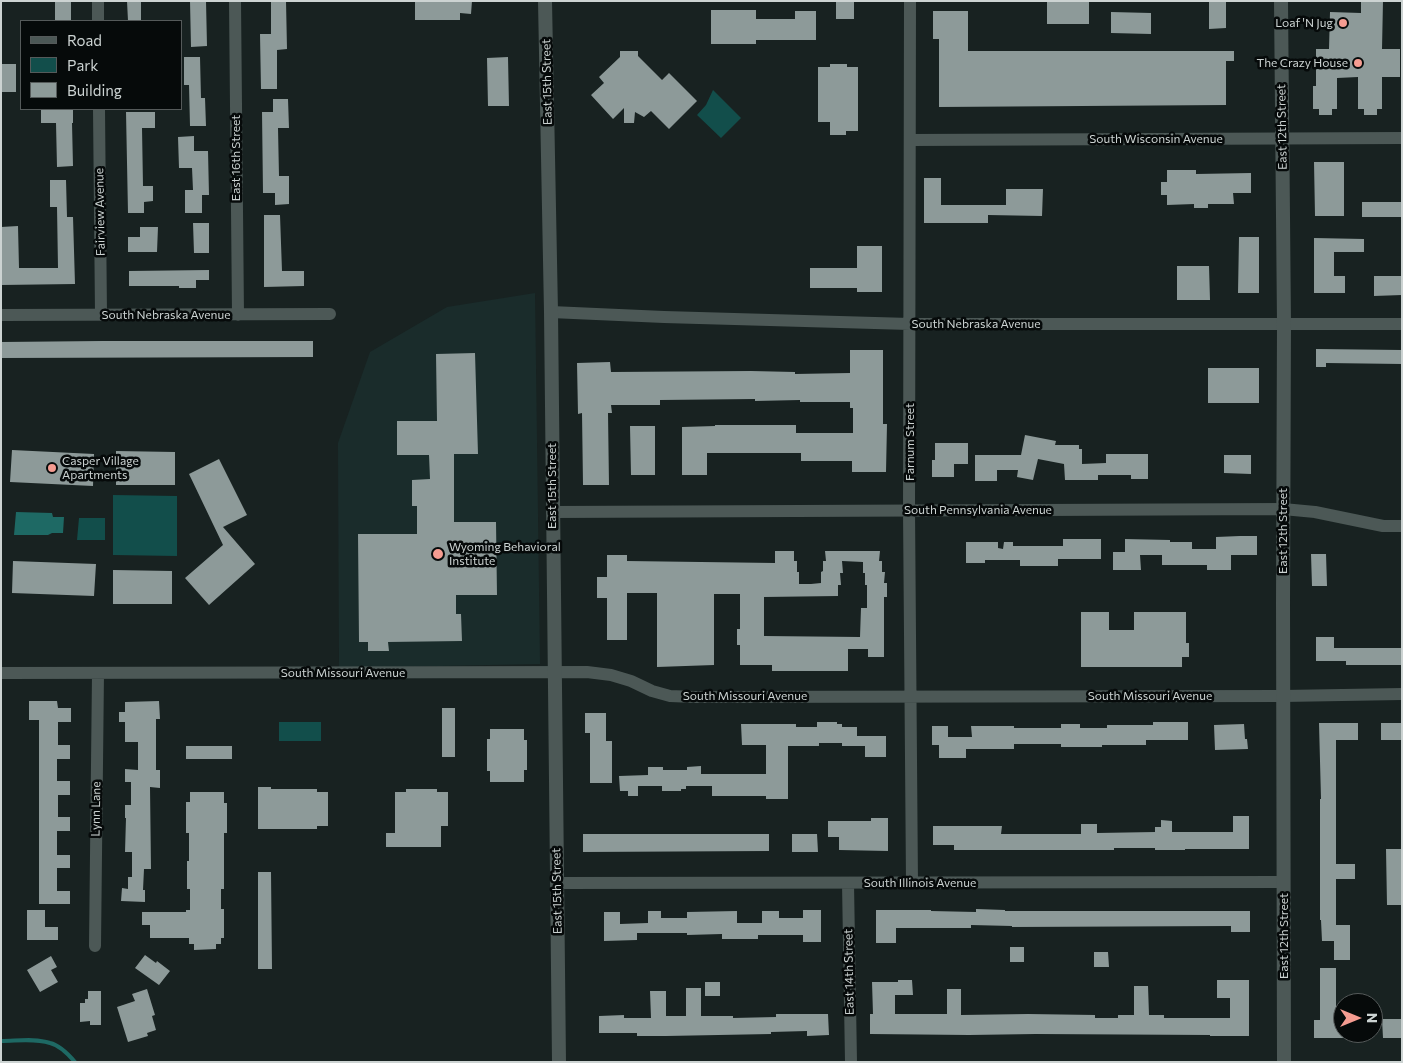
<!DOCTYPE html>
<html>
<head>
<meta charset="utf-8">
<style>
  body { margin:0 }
  #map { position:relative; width:1403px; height:1063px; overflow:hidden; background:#182221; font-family:Commissioner,sans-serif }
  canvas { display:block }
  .frame { position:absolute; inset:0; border:2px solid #ccd3d2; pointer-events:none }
  .legend { position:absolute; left:20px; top:20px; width:162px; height:90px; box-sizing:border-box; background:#060a0a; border:1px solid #555a5a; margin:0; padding:6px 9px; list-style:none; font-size:15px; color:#ccd3d2 }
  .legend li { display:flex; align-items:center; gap:10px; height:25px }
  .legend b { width:25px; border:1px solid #555a5a }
  .north { position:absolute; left:1333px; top:993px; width:50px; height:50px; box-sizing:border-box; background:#060a0a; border:1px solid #555a5a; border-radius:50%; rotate:90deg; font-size:14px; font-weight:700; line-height:20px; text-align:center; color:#ccd3d2 }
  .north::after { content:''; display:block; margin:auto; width:18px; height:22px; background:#f59c91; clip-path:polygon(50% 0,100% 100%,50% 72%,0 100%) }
</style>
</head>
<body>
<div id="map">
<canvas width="1403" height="1063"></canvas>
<div class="frame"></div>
<ul class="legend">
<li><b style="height:6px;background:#4c5856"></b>Road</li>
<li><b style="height:14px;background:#124e4b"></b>Park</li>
<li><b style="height:14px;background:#8d9a99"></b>Building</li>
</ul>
<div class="north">N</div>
</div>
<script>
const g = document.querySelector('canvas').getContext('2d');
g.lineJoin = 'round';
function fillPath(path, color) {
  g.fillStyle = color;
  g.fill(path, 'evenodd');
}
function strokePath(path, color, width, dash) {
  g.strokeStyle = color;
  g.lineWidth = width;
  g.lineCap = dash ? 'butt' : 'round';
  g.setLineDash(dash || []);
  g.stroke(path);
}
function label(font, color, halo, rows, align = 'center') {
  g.font = font + ' Commissioner,sans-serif';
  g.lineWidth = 5;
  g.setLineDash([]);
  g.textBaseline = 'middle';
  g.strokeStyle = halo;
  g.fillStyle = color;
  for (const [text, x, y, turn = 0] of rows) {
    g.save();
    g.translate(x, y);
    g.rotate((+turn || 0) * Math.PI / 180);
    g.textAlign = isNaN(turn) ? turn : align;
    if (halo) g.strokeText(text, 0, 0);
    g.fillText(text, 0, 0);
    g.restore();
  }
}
fillPath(new Path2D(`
  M535 293 540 664 339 668 338 443 370 352 447 307Z`), '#1a2c2b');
fillPath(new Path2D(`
  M713 90 741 118 721 138 697 115 706 105Z
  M113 495 177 496V556L113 555Z
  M79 518H105V540H77Z
  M279 722H321V741H279Z`), '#124e4b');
fillPath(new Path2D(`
  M16 512 52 513 53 517H64L63 533H52L48 535H14Z`), '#1e6964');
strokePath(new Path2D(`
  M1 1041C17 1041 35 1038 50 1043 59 1045 69 1055 75 1062`), '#1e6964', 4);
fillPath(new Path2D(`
  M55 1H71V21H55Z
  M127 1H141V21H128Z
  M190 1H206L207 46 191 47Z
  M271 1H286L287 49 277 50V89H261L260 34H271Z
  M415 1H472L471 14 460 13V20H415Z
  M836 1H854V19H836Z
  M1047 1H1089V24H1047Z
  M1209 1H1226V28L1209 29Z
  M1361 1H1383L1382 49H1400V77H1382V109H1377V115H1364V109H1358V77L1337 78V109H1332V115H1319V109H1313V86H1316V49H1329L1330 12 1361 13Z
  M711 10H756V19H795V11H816V40H756V44H711Z
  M933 11H968V51H1234V61H1226V105L939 107V39H933Z
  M1111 12 1151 13V34L1111 33Z
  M620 51H638V56L662 80 669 73 697 101 669 129 651 111 644 117 635 112 634 123H624V108L613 119 591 95 604 83 599 77 620 57Z
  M184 57H200L201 98H205L206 126H190L189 85H184Z
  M508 57 509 106H488L487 58Z
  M2 64H16V92H1Z
  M830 64H847V67H858V131H846V135H830V122H818V67H830Z
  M273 99H288L289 128H278L279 176H289V204L275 205V193H263L262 112H273Z
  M41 109H73V123H72L73 166 57 167 56 123H41Z
  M126 112H155V128H142L143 186H153V201L144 202V213H128Z
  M194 136V151H208L209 195H202V213H185V190H193L192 168H179L178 137Z
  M1314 162H1344V216H1315Z
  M1167 170H1196V174L1251 173V193H1233L1234 204H1208V208H1194V204L1167 205V195H1161V182H1167Z
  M924 178H941V205H1006V189H1043L1042 216 988 215V223H924Z
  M50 180H66L67 217H73L75 284 1 285V227L18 226 19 268H58L57 207H50Z
  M1362 202H1402V217H1362Z
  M264 215H280L282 271H304V286L264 287Z
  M193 223H209V253H194Z
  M140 227H158L157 252H128V237H140Z
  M1239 237H1259V293H1238Z
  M1314 238 1364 239V252H1334V276H1345V293H1314Z
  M857 246H882V292H857V288H810V268H857Z
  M1177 266H1209L1210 300H1177Z
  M209 270V280H196V288H179V286H129V271Z
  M1374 276H1402V295L1374 296Z
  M102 341H313V357L1 358V342Z
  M1316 349 1402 350V364L1326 363V367H1316Z
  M850 350H883V424H887L886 472H852V461H801V453H707V475H682V427L715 426V425H796V433H853V408H850V402H800V400L755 401V399L660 400V405H611L612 413H608L609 485H583L582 413 578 414 577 363 610 362 611 372 751 371 795 372V374L850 373Z
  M475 353 478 454H454V522H496L497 595H456V614H461L462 641 388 642 389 651H368V642H359L358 534H417V506H412V480L430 479 429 455H397V421H437L436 354Z
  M1208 368H1259V403H1208Z
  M630 426H655V475H631Z
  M1025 435 1056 441 1055 445H1079V449H1082V464L1106 463V454H1148V479H1131V475H1098V480H1065L1064 464 1038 459 1033 480 1017 477 1018 470H997V481H975V455H1021Z
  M935 443H968V464H954V477H932V460H935Z
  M12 450 94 454 93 486 10 482Z
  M116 451 175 452V485H116Z
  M1224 455H1251V474L1224 473Z
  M219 459 247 515 223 527 255 564 209 605 185 578 223 545 189 474Z
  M1240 536H1257V555H1231V570H1207V565H1162V555H1140L1141 570H1113V552H1125V539L1170 540V542H1192V549H1216V537Z
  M1063 539H1101V559H1058V566H1020V560H985V563H966V542H998V548L1003 549 1004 542H1013V546H1063Z
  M775 551H794V561H797V572H799V584H811L821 583V572L823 571V561H826L825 551H880L879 561H882V572H885L884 583H887V597H884V657H868V649H848V671H772V665H740V645H737V629H740V594H714V665L657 667V593H627V640H607V598H597V577H607V555H627V561L775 563ZM842 561 863 562V573H865V585H867V608H861L860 637 764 636V597L838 596V585H841L840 573H843Z
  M1311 554H1326L1327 586H1312Z
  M13 561 96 564 94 596 12 593Z
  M113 570 172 571V604H113Z
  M1081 612H1109V630H1134V612H1186V643H1189V657H1182V667H1081Z
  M1316 637H1334V648H1402V665H1346V661H1316Z
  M29 701H57L58 708H71V722H58V745H70V759H57V781H70V795H58V817H70V831H57V855H70V868H57V891H70V904H39V720H29Z
  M159 701 160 719H156V770H160V788L150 787 151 869H144L143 890H145V902L121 901 122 888 128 889V877H132V852H125L126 818H125V805H131V782H125V769L138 770V742H125V722H119V712H125V702Z
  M442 708H455V757H442Z
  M585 713H606V741H612V783H590V733H585Z
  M817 722H837V724H842V727H857V736H886V757H865V746H842V743H819V746H788V799H766V796H712V786H686V789H681V791H662V786H638V796H628V791H620L619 776 648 775V767H663V770H687V767L701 766V774H766V745H742L741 724H796V727H817Z
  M1153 722H1188V740H1146V745H1102V747H1061V744H1014V749H966V758H939V745H932V726H948V737H972L971 726H1014V728H1061V724H1080V728H1107V725H1153Z
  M1319 723H1358V740H1336V864H1355V879H1336V925H1350V960H1334V941H1322L1321 920H1320V799H1321Z
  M1381 723H1402V740H1381Z
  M1244 724 1245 739H1247L1248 749 1215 750 1214 725Z
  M490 729H524V740H527V770H524V782H490V771H487V739H490Z
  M186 746H232V759H186Z
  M258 787H271V789H317V792H328V826H317V829H258Z
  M406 789H437V792H448V826H441V847H386V833H395V792H406Z
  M190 792H224V803H227V833H224V889H221V909H224V938H221V944H216V949L194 950V944H189V938H150V925H142V912H186V910H190V889H187V861H189V833H186V802H190Z
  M1233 816H1249V849H1185V850H1155V848H1114V850H954V845H933V826H1002L1001 834H1081V824H1097V833L1155 832V827H1161V820L1172 821V832H1233Z
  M871 818H888V851L839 850V837H828V821H871Z
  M583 834H769V851L583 852Z
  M792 834H817L818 852H792Z
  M1386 849H1402V905H1387Z
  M258 872H271L272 969H258Z
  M976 909 1005 910V911H1250V932H1231V926L1012 927V926L971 925V928H896V943H876V910H931V911L976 912Z
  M27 910H45V927H58V940H27Z
  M803 910H821V942H803V935H758V939H722V934L687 935V933H637V940L604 941V912H620V924L648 923V911H661V918H687V912L737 911V923H762V911H779V918H803Z
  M1010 947H1024V962H1010Z
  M1094 952H1108L1109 967H1094Z
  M145 955 156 963 157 961 170 971 159 985 135 968Z
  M51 956 57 967 51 970 58 982 40 992 27 970Z
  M1320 968H1336V1020H1343V1038H1314V1020H1320Z
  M898 980H912L913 995H895V1014H947V989H961V1015L1028 1014 1095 1015V1018H1118V1015H1134V986H1148L1149 1015H1164V1018H1230V998H1217V980H1249V1036H1210V1035L1036 1034 969 1035 870 1034V1014H873L872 982H898Z
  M705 982H720V996H705Z
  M686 988H701V1016H733V1018L776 1017V1014H828L829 1035 807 1036V1031L771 1032V1034L666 1036H637V1033H599V1016L624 1015V1018H651L650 991H666V1016H686Z
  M147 989 155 1015 152 1016 156 1030 147 1033 148 1036 128 1042 117 1007 135 1001 132 994Z
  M88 991H101V1025H90V1021L80 1022V1003H85V999H88Z
  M1382 1019H1402V1038H1383Z`), '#8d9a99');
strokePath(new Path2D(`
  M98 1V21
  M235 1 238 315
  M910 1 909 510 912 883
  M99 109 101 315
  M910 140 1402 138
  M551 312 664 317 910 324H1402
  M1 315 330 314
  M552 512 1283 509 1315 512 1383 526H1402
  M1 673 587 672 611 675 631 681 652 691 670 696 695 697 1283 696 1402 694
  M557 883 1284 882
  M848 883 851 1062
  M95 946 98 673`), '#4c5856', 12);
strokePath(new Path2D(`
  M1281 1 1284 324 1283 602 1284 1062`), '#4c5856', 14);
strokePath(new Path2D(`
  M545 1 551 312 559 1062`), '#4c5856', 14);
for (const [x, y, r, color] of [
  [1343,23,5,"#f59c91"],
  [1358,63,5,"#f59c91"],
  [52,468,5,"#f59c91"],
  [438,554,6,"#f59c91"]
]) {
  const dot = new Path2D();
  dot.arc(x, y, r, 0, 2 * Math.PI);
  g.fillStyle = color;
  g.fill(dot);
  strokePath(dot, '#060a0a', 2);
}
label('12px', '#ccd3d2', '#060a0a', [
  ["Loaf 'N Jug",1333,23],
  ["The Crazy House",1348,63],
  ["Casper Village",62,461,"left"],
  ["Apartments",62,475,"left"],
  ["Wyoming Behavioral",449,547,"left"],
  ["Institute",449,561,"left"]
], 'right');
label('12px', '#ccd3d2', '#060a0a', [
  ["East 15th Street",547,82,-91],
  ["East 12th Street",1282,127,-91],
  ["South Wisconsin Avenue",1156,139],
  ["East 16th Street",236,158,-90],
  ["Fairview Avenue",100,212,-91],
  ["South Nebraska Avenue",166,315],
  ["South Nebraska Avenue",976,324],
  ["Farnum Street",910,442,-90],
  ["East 15th Street",552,486,-90],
  ["South Pennsylvania Avenue",978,510],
  ["East 12th Street",1283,531,-90],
  ["South Missouri Avenue",343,673],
  ["South Missouri Avenue",745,696],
  ["South Missouri Avenue",1150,696],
  ["Lynn Lane",96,809,-89],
  ["South Illinois Avenue",920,883],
  ["East 15th Street",557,891,-91],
  ["East 12th Street",1284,936,-90],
  ["East 14th Street",849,972,-91]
]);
</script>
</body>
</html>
